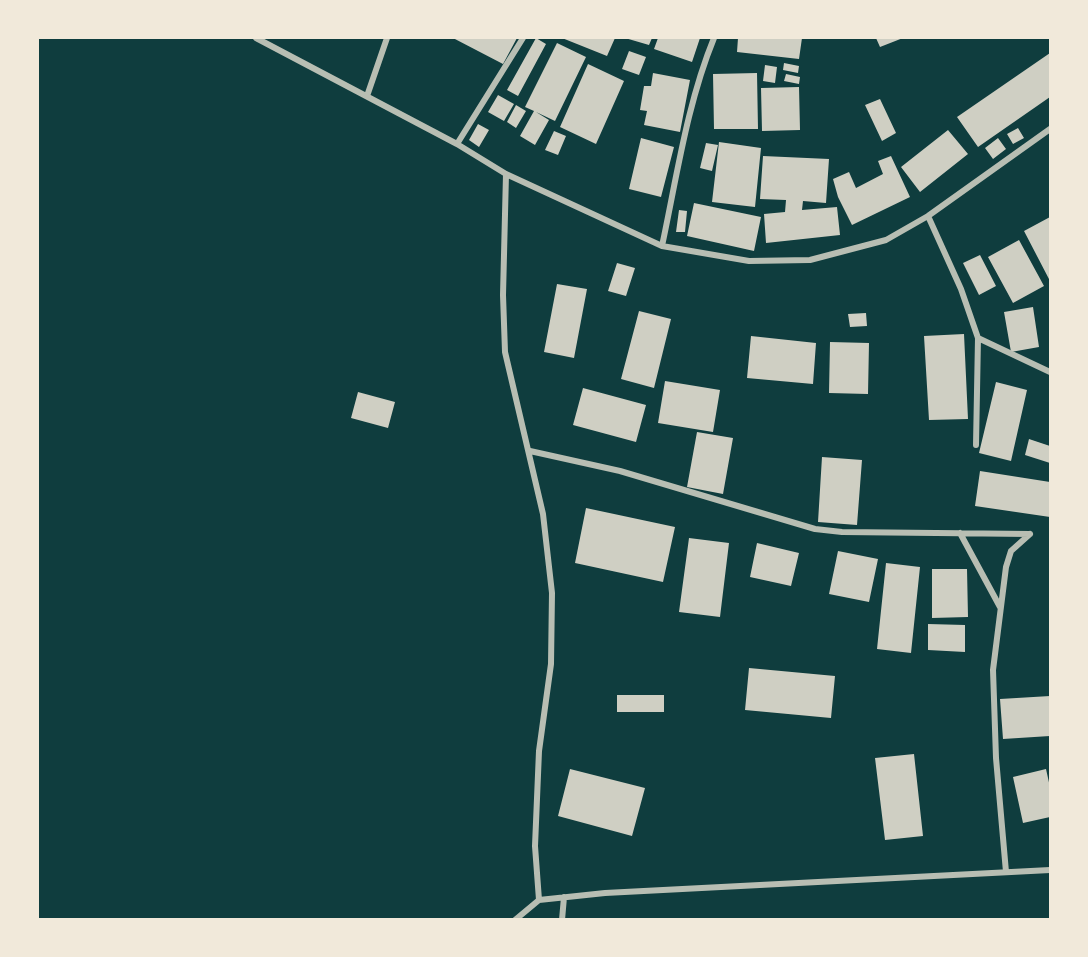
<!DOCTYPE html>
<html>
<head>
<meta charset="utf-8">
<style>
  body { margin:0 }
  #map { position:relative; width:1088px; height:957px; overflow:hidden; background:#0f3d3e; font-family:"Source Sans 3",sans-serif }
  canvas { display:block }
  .frame { position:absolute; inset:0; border:39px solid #f1e9da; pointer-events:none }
</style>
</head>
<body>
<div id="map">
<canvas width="1088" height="957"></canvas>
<div class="frame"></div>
</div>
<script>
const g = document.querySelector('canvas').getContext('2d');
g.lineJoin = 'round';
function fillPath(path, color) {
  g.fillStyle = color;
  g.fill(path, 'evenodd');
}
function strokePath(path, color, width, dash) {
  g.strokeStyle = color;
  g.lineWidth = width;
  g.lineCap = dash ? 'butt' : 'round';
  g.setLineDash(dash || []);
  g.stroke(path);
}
fillPath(new Path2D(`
  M453 38H517L503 64Z
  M536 38 546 44 518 96 507 90Z
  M562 38H615L607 56Z
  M625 38H652L649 45Z
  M658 38H700L692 62 654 49Z
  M738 38H802L799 59 737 52Z
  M876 38H903L880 47Z
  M557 43 586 57 555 121 536 112 549 120 535 145 520 136 534 111 525 107Z
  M629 51 646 57 639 75 622 69Z
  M1050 53V97L978 147 957 117Z
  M784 63 799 66 798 73 783 70Z
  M588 64 624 81 596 144 560 127Z
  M765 65 777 67 775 83 763 81Z
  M653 73 690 80 680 132 644 125 647 111 640 110 644 86H651Z
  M757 73 758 129H714L713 74Z
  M786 74 800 77 799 84 784 81Z
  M799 87 800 130 762 131 761 88Z
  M498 95 514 104 504 121 488 112Z
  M880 99 896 133 882 141 865 105Z
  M516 105 526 111 516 128 507 122Z
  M478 124 489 130 479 147 469 140Z
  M1018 128 1024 138 1013 144 1007 134Z
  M948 130 968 154 920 192 901 167Z
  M554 131 566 136 558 155 545 150Z
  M641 138 674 147 661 197 629 189Z
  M998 138 1006 149 993 159 985 148Z
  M719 142 761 148 755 207 712 202Z
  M706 143 718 145 712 171 700 168Z
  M763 156 829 159 826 203 803 201 802 210 837 207 840 235 766 243 764 214 785 212 786 200 760 199Z
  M891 156 910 197 852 225 838 197 833 179 849 172 856 188 883 174 878 161Z
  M694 203 761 217 754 251 687 236Z
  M679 210 687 211 685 232H676Z
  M1050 217V281L1024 231Z
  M1019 240 1044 286 1013 303 988 257Z
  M980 255 996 286 979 295 963 263Z
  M617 263 635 268 626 296 608 291Z
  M557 284 587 289 574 358 544 352Z
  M1033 307 1039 347 1011 352 1004 312Z
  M639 311 671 319 654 388 621 379Z
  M866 313 867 326 850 327 848 314Z
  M964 334 968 419 929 420 924 336Z
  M751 336 816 343 813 384 747 378Z
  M830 342 869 343 868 394 829 393Z
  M665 381 720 390 713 432 658 423Z
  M996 382 1027 390 1011 461 979 453Z
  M583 388 646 405 636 442 573 425Z
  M358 392 395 402 388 428 351 418Z
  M697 432 733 438 723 494 687 487Z
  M1029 439 1050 446V463L1025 455Z
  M822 457 862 460 857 525 818 522Z
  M980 471 1050 482V517L975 506Z
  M586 508 675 527 663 582 575 563Z
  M689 538 729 543 720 617 679 612Z
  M757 543 799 553 791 586 750 577Z
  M838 551 878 559 869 602 829 594Z
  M886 563 920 567 911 653 877 649Z
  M932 569H967L968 617 932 618Z
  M928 624 965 625V652L928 650Z
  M749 668 835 676 831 718 745 710Z
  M617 695H664V712H617Z
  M1050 696V736L1003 739 1000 699Z
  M914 754 923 836 885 840 875 758Z
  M570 769 645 788 632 836 558 816Z
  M1046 769 1050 787V817L1023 823 1013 777Z`), '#cfcfc3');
strokePath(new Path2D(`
  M256 38 457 144 506 174 662 246 749 261 810 260 886 240 928 216 1050 129
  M367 96 387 38
  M457 144 523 38
  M506 174 503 295 505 352 543 514 552 593 551 664 539 751 535 846 539 900
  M928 216 961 289 978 338 976 445
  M662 246C677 176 687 104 714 38
  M978 338 1050 372
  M530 451 620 471 815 529 842 532 1030 534
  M960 533 1000 607
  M1006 872 996 758 993 670 1006 567 1011 551 1030 534
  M515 920 539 900 605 893 1050 870
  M562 920 564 897`), '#b8beb3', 6);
</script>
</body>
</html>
